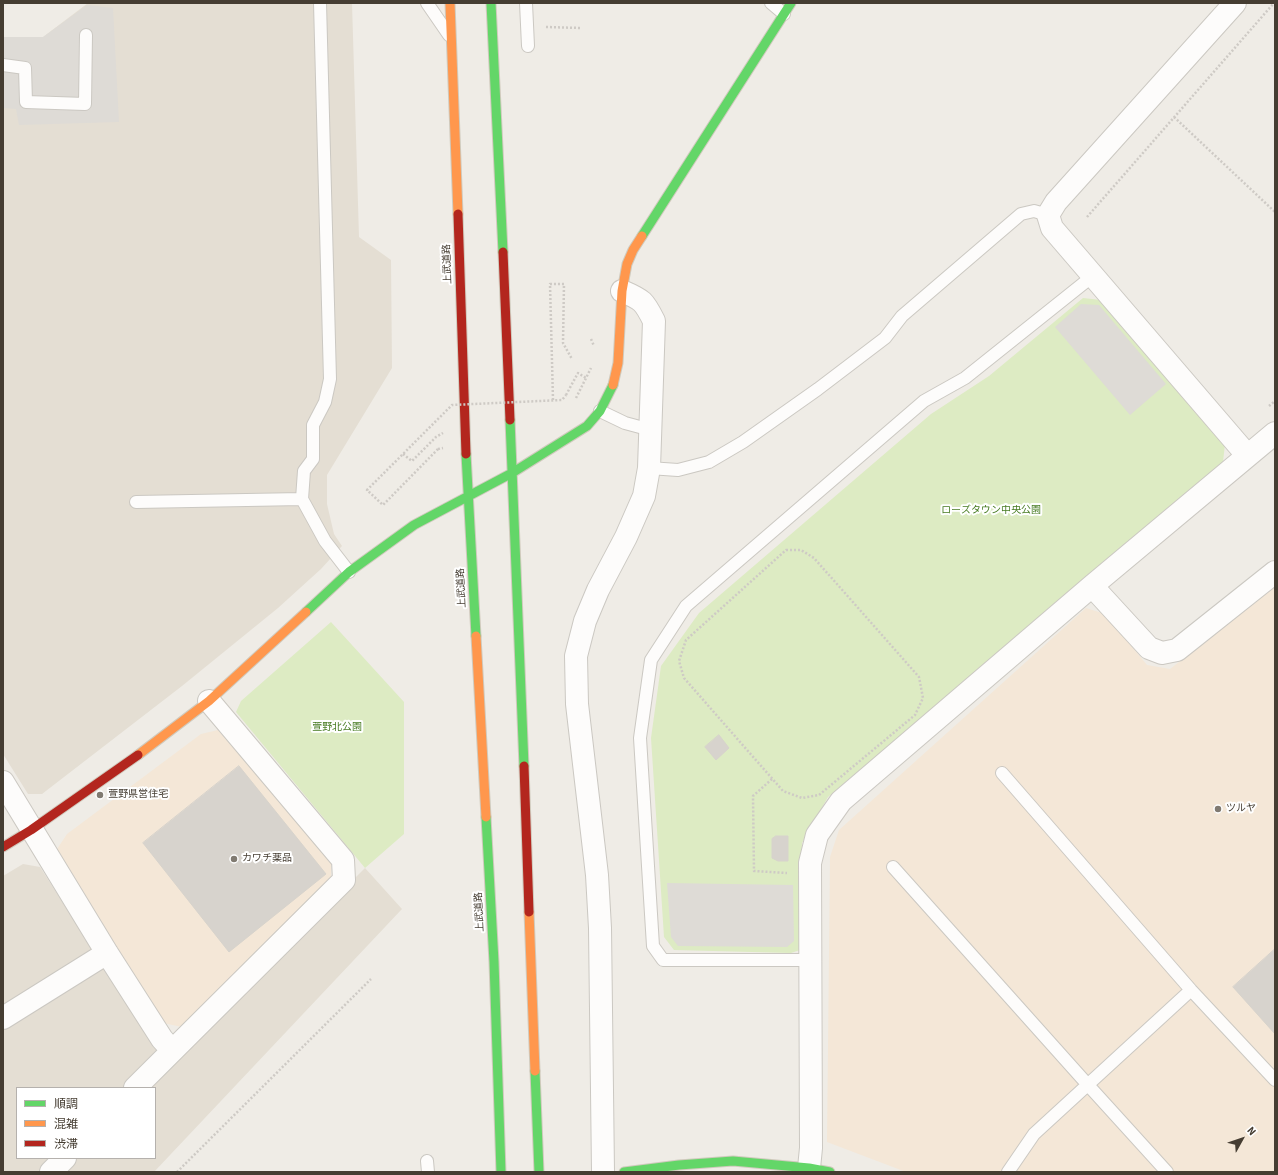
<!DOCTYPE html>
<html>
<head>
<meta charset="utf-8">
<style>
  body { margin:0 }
  #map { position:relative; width:1278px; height:1175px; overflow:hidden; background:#efece6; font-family:"Source Sans 3","Noto Sans JP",sans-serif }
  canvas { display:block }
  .frame { position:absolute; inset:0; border:4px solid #453d32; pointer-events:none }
  .legend { position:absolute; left:16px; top:1087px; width:140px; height:72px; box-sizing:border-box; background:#fff; border:1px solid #b5b1ad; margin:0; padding:5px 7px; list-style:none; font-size:12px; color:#453d32 }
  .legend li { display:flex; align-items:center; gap:8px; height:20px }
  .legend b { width:20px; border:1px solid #b5b1ad }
  .north { position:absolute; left:1222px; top:1119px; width:40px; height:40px; -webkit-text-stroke:3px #fff; paint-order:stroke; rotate:50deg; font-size:11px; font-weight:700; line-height:16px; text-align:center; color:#453d32 }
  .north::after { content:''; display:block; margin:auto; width:14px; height:18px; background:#453d32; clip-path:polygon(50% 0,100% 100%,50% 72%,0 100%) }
</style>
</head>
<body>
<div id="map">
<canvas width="1278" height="1175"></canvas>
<div class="frame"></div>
<ul class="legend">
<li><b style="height:5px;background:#63d668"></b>順調</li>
<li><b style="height:5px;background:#ff974d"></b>混雑</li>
<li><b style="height:5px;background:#b3261e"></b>渋滞</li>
</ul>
<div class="north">N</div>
</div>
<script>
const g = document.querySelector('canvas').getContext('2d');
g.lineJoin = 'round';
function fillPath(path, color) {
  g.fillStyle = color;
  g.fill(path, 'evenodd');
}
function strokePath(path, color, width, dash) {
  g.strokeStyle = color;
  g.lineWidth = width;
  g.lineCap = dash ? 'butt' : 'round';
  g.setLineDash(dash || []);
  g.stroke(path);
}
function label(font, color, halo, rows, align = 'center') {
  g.font = font + ' "Source Sans 3","Noto Sans JP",sans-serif';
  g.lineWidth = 4;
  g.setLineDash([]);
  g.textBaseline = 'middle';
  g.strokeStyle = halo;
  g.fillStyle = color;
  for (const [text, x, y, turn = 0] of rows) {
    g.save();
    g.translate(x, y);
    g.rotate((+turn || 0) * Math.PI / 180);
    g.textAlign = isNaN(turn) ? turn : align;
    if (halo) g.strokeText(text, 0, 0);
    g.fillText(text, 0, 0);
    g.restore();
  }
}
fillPath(new Path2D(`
  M88 3H352L359 237 391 260 392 368 327 475V504L334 534 342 546 321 569 278 608 182 686 42 794H28L3 754V37H43Z
  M23 864 40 867 167 1066 365 868 402 909 154 1172H3V876ZM17 1088H155V1158H17Z`), '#e4ded3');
fillPath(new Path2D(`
  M1275 587V1172H906L827 1142 830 857 839 830 1086 608 1105 614 1147 665 1170 669Z
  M218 730 331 862V882L182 1027 163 1023 57 849 67 834 201 734Z`), '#f4e7d7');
fillPath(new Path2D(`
  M1083 298 1101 300 1225 444 1223 462 828 797 802 843 800 950 791 953 674 950 664 937 651 738 661 666 699 613 931 414 989 376Z
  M331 622 404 702V834L365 868 236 712 241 701Z`), '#ddebc3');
fillPath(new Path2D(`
  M87 5 113 8 119 122 19 125 16 109 3 108V37H43Z
  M1081 304 1099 305 1166 384 1130 415 1055 327Z
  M667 883 793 885 794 941 787 947 678 946 671 937Z`), '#dedbd6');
const building = new Path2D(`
  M719 735 729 748 716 760 705 747Z
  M239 766 326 874 229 952 143 843Z
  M776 836H788V861H778L772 858V839Z
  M1275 949V1034L1233 987Z`);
fillPath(building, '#d7d3cd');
strokePath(building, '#d7d3cc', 1);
const lane = new Path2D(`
  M427 3 449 35
  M526 3 528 46
  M771 3 784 14
  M3 65 25 68 26 102 85 104 86 35
  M600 411 625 423 651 430
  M649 468 678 470 709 462 743 442 818 389 885 338 902 316 1021 214 1034 211 1048 215
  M302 499 304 471 313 459V425L325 402 330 379 320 3
  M136 502 302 499 325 541 349 572
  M1002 773 1191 990 1275 1080
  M893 867 1088 1085 1167 1172
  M810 960H663L653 946 640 738 651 660 686 606 924 401 965 378 1094 275
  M427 1161 428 1172
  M1008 1172 1034 1134 1191 990`);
const street = new Path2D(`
  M1235 3 1056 202 1048 215 1052 228 1247 455
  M1092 586 1149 648 1162 653 1177 650 1275 572
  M3 782 107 953 162 1039 172 1050
  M3 1018 107 953
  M135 1088 344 880 343 860 209 701
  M809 1168 811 1148 810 863 817 835 841 801 1092 586 1275 433
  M51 1172 65 1158
  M603 1172 600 928 597 875 577 704 576 656 585 621 598 590 626 537 644 496 649 468 654 321C644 301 643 300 622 291`);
const fast = new Path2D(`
  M491 3 503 252
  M642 236 791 3
  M510 420 524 766
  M466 454 476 636
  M306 612 349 572 414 525 512 473 587 426 600 411 613 385
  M486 817 494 962 501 1172
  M535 1071 539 1172
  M624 1172 679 1165 733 1161 809 1168 830 1172`);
const slow = new Path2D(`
  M450 3 458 214
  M613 385 618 363 622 291 627 264 633 250 642 236
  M476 636 486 817
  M138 755 209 701 306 612
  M529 912 535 1071`);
const jam = new Path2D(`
  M458 214 466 454
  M503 252 510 420
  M524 766 529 912
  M3 847 31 830 138 755`);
strokePath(lane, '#cbc8c2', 14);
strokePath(street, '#cbc8c2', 24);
strokePath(fast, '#d0cabd', 11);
strokePath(slow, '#d0cabd', 11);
strokePath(jam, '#d0cabd', 11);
strokePath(new Path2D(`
  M546 27 581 28
  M1174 117 1275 212
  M1087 217 1274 3
  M591 339 594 346
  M566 395 578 373 586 378
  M576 398 591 368
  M553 400 550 284H564L563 343 572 359
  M1269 406 1275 401
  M438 449 443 448
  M403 454 412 461 436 437 443 433
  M786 550H801L814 558 919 677 923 698 915 715 819 795 802 798 783 791 684 678 679 661 686 640Z
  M772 779 753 796 754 871 787 873
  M177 1172 371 979`), '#cecac5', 2.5, [2, 2]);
strokePath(lane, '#fdfcfb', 12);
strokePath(street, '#fdfcfb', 22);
strokePath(fast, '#63d668', 9);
strokePath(slow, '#ff974d', 9);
strokePath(jam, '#b3261e', 9);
strokePath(new Path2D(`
  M438 449 383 505 367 490 452 405 562 400 566 395`), '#cecac5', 2.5, [2, 2]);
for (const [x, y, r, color] of [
  [100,795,4,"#807a71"],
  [1218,809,4,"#807a71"],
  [234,859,4,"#807a71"]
]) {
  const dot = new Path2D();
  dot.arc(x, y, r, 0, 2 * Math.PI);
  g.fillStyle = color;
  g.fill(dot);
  strokePath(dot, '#fff', 1.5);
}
label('10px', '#453d32', '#fff', [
  ["上武道路",448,264,-92],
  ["上武道路",462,588,-93],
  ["上武道路",480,912,-93]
]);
label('10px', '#467b21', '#fff', [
  ["ローズタウン中央公園",991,511],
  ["萱野北公園",337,728]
]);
label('10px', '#453d32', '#fff', [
  ["萱野県営住宅",108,795],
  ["ツルヤ",1226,809],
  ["カワチ薬品",242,859]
], 'left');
</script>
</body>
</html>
